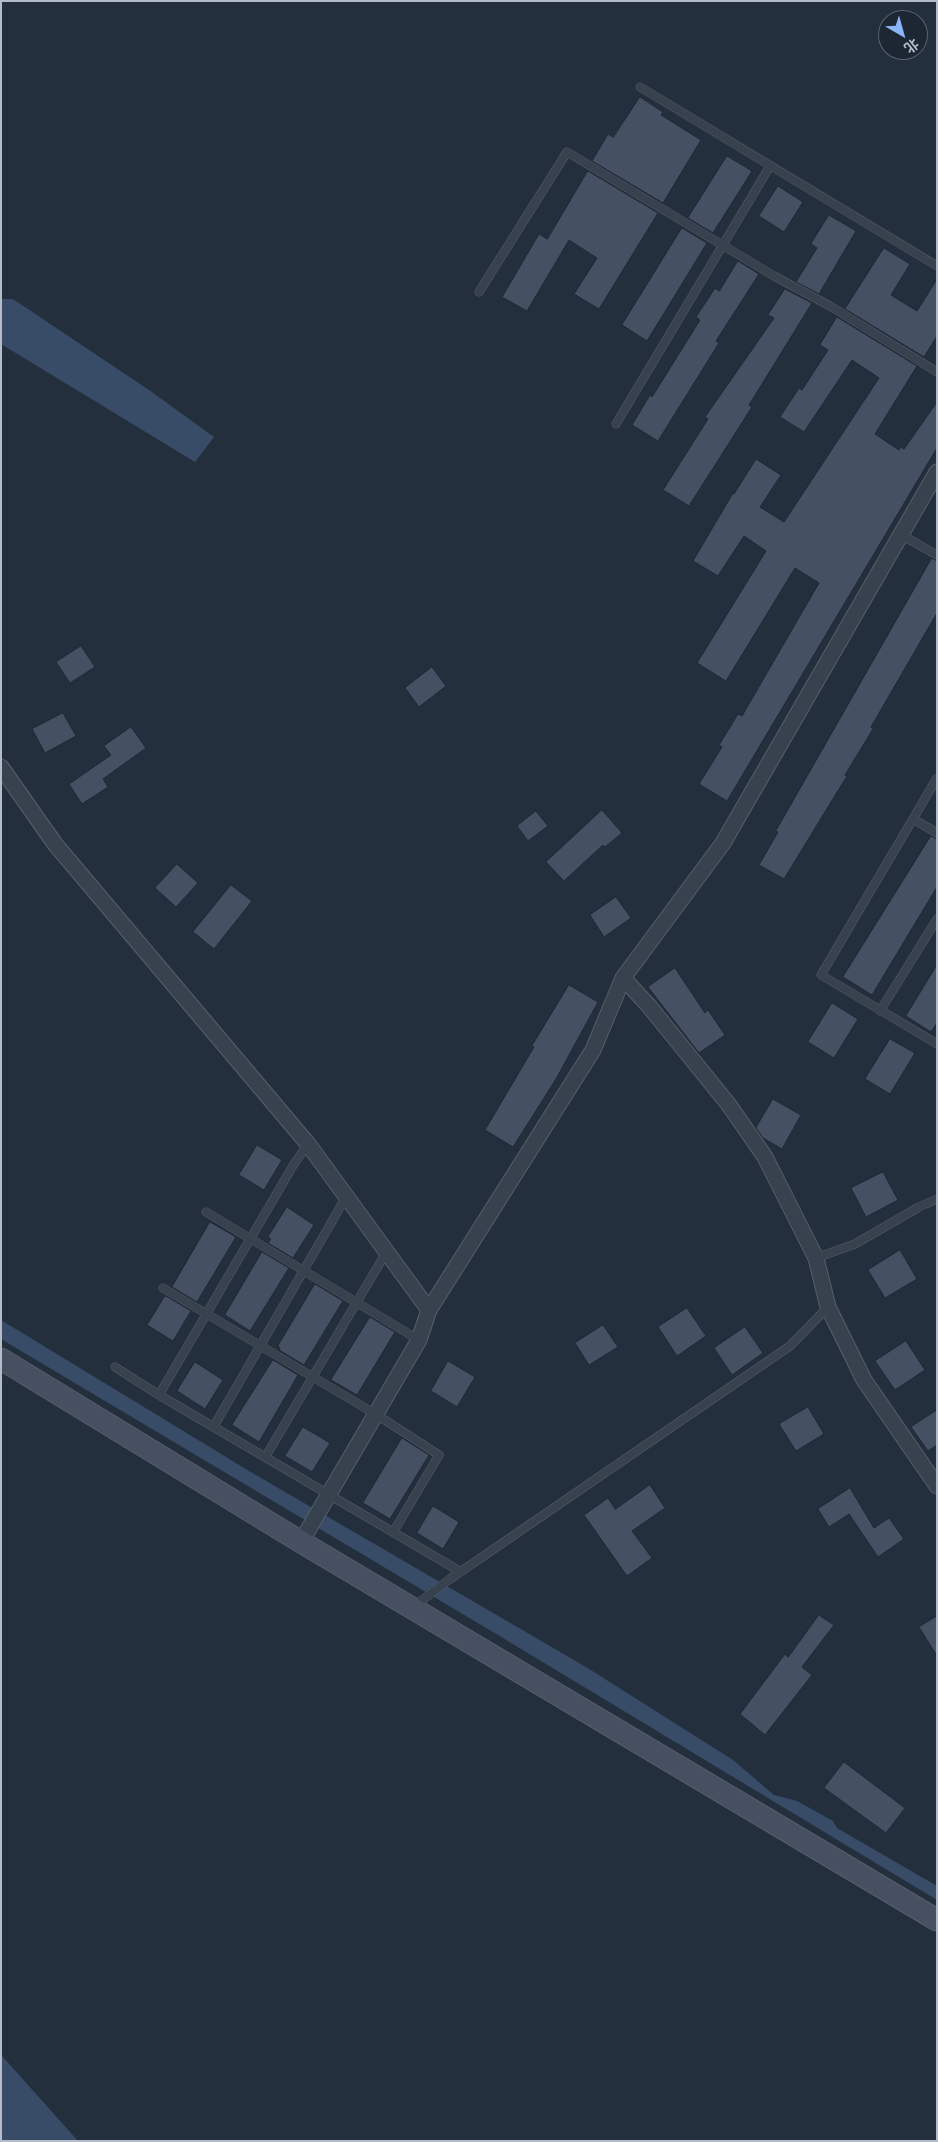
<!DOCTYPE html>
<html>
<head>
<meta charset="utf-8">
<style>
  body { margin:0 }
  #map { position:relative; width:938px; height:2142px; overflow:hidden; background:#242f3e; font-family:Poppins,"Noto Sans SC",sans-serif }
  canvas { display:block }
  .frame { position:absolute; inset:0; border:2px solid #b4bcc9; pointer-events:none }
  .north { position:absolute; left:878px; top:10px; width:50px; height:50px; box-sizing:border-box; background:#1d2633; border:1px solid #59626f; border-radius:50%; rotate:142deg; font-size:14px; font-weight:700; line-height:20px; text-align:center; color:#b4bcc9 }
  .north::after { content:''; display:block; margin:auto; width:18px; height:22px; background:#8ab4f8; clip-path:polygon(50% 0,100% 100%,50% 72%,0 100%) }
</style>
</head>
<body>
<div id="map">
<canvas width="938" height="2142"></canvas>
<div class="frame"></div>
<div class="north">北</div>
</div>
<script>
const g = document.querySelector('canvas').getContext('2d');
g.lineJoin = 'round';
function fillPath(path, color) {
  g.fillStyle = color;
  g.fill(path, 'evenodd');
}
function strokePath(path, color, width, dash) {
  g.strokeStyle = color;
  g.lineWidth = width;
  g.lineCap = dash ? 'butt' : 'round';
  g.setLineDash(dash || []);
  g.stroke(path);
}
fillPath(new Path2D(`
  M1 299H13L149 390 214 437 195 462 1 344Z
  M1 1320 249 1471 586 1667 733 1760 774 1795 797 1801 833 1821 837 1828 937 1886V1900L498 1635 1 1339Z
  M1 2056 3 2057 78 2141H1Z`), '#394c67');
const building = new Path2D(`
  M640 97 663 112 661 115 701 140 663 203 592 161 608 134 613 137Z
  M727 156 752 171 713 233 688 218Z
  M588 171 658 213 599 309 574 294 597 258 569 240 527 311 502 297 539 234 547 239Z
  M778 186 803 202 784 232 759 216Z
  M829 215 856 231 819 294 796 282 817 248 811 244Z
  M682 228 707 243 647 341 622 325Z
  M884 248 910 264 891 295 917 311 937 279V336L924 357 845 309Z
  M738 261 759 274 716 341 719 343 658 441 632 425 650 395 652 397 700 320 696 317 715 288 719 291Z
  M785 289 812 303 749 405 752 407 689 506 663 490 708 419 705 417 774 318 768 315Z
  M837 317 917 366 875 434 899 450 900 447 904 449 937 402V448L727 801 699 784 722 747 719 745 738 714 742 716 819 583 795 568 726 681 697 663 766 551 744 536 718 576 693 561 733 493 734 494 756 459 781 475 760 507 784 522 879 378 852 360 804 432 780 417 799 388 802 390 828 350 820 345Z
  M932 558 937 561V613L871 727 873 729 845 775 847 776 784 879 759 865 778 832 776 831Z
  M81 646 95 667 70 683 56 662Z
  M432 667 446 686 419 707 405 688Z
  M63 713 76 736 45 753 32 729Z
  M131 727 146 748 103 779 108 787 82 804 69 784 111 755 104 746Z
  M602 810 622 833 605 847 603 845 564 881 546 862Z
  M536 811 548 826 528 841 517 826Z
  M931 836 937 839V887L872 995 843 977Z
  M177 864 198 883 176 907 155 888Z
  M231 885 252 901 214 949 193 932Z
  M616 897 631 918 604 937 590 915Z
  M937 965V1023L931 1032 906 1016Z
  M675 968 705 1013 708 1010 725 1035 699 1053 648 987Z
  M569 985 598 1002 556 1079 513 1147 485 1130 534 1047 532 1046Z
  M832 1003 858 1019 834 1058 808 1042Z
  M890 1039 915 1053 890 1094 865 1079Z
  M773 1099 801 1115 782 1149 763 1138 756 1128Z
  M257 1145 282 1160 264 1190 239 1175Z
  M883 1172 898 1200 866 1217 851 1188Z
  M287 1207 314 1225 293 1258 268 1243 271 1239 268 1237Z
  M210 1222 236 1237 197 1302 172 1287Z
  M900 1250 917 1279 885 1298 868 1270Z
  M262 1252 289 1268 250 1331 225 1315Z
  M315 1284 343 1301 304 1365 279 1350 280 1348 278 1346Z
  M166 1296 191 1311 173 1341 147 1325 164 1297Z
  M687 1308 706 1336 677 1356 658 1327Z
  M370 1317 395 1332 357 1395 331 1380Z
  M603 1325 618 1347 589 1365 575 1343Z
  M745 1327 763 1353 732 1375 714 1348Z
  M906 1341 925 1370 895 1390 875 1361Z
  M273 1360 298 1375 259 1442 232 1425Z
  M448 1361 475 1377 457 1407 431 1391Z
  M195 1362 223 1380 205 1409 177 1391Z
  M808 1407 824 1434 796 1451 779 1424Z
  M937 1410V1445L928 1451 911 1427Z
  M303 1427 330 1443 312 1472 285 1456Z
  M402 1438 429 1455 390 1519 363 1503Z
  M650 1485 665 1508 632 1531 652 1558 627 1576 584 1515 608 1498 615 1509Z
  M850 1488 874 1528 889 1518 904 1539 878 1557 849 1514 829 1527 818 1509Z
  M433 1506 459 1522 443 1549 417 1533Z
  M819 1615 834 1625 802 1667 812 1675 765 1735 740 1714 785 1654 788 1657Z
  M937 1616V1656L919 1627Z
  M844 1762 905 1808 886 1833 824 1788Z`);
fillPath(building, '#455162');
strokePath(building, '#1f2835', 1);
const lane = new Path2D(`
  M640 87 937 266
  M479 292 567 152 774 276 830 306 937 372
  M616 424 770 166
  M900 534 937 555
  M937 778 821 975 937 1044
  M913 819 937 833
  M880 1011 937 919
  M206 1212 419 1340
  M816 1258 855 1244 919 1207 937 1199
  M163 1288 377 1415 439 1455 394 1531
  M115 1367 159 1395 461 1572
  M159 1395 294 1164 308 1144
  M214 1426 346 1197
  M266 1456 387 1251
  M413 1607 450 1579 790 1346 828 1307`);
const street = new Path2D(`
  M1 767 55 844 308 1144 429 1310
  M623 978 649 1006 729 1105 765 1157 816 1258 828 1307 864 1380 937 1486
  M301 1542 419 1340 429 1310 593 1050 623 978 723 843 937 472`);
const secondary = new Path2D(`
  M1 1359 301 1542 937 1920`);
strokePath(lane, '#565f6c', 9);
strokePath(street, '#565f6c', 17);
strokePath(secondary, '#565f6c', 23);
strokePath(lane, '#38414e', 8);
strokePath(street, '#38414e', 15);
strokePath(secondary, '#465061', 21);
</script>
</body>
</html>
